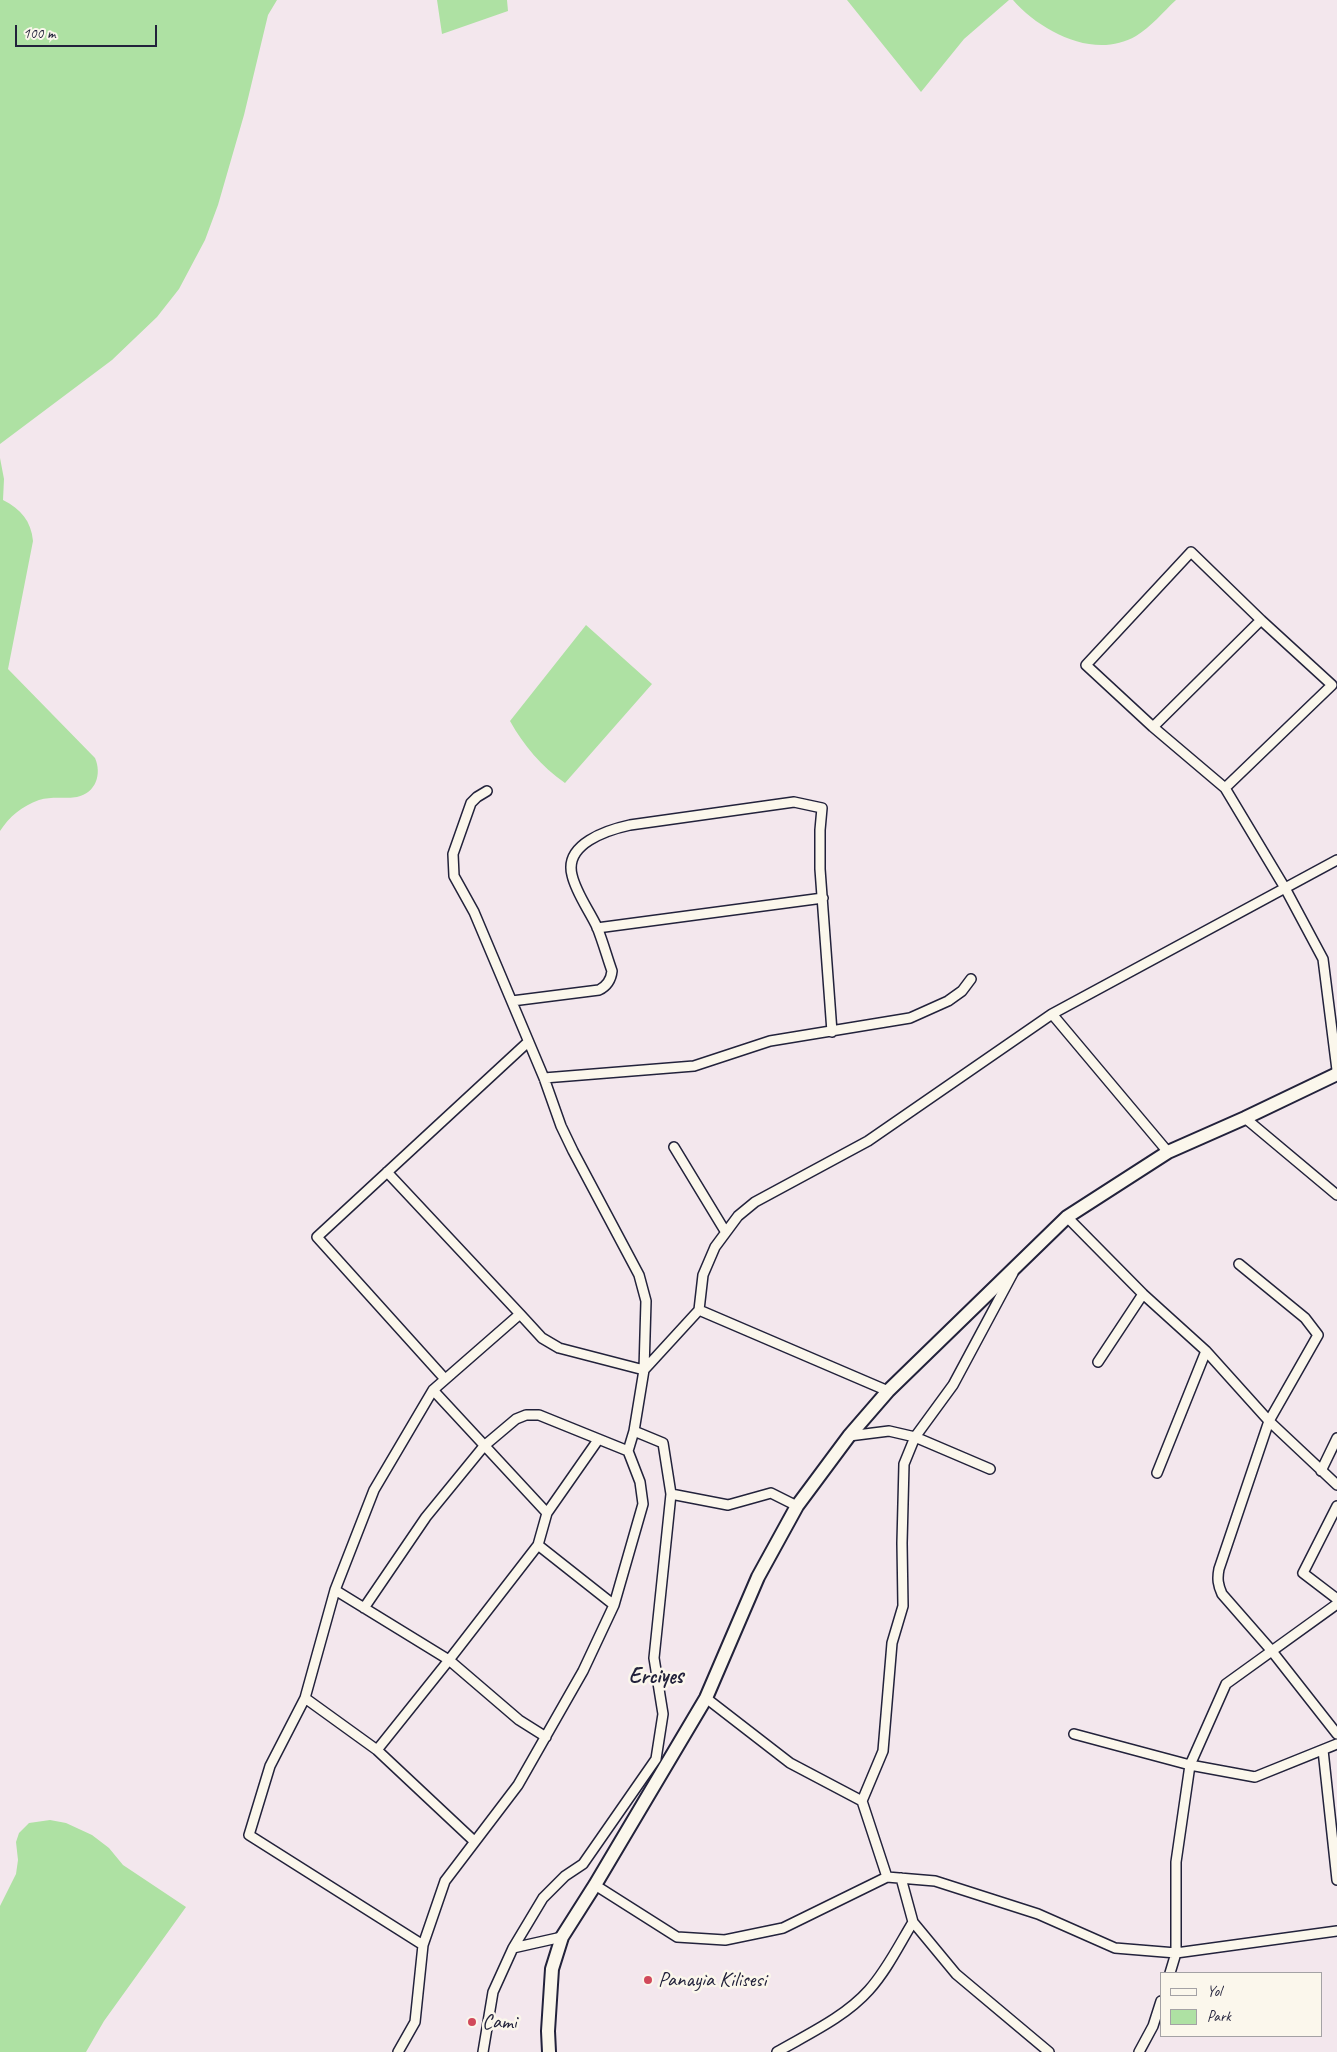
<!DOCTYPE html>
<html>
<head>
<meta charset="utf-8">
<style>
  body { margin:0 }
  #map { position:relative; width:1337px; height:2052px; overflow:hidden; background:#f3e7ed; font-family:Caveat,sans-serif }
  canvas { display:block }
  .legend { position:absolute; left:1160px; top:1972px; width:162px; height:65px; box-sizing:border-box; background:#fbf7ec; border:1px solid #a4a2a5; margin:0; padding:6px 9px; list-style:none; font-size:15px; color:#22223b }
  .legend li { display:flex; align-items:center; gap:10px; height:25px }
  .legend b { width:25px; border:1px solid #a4a2a5 }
  .scale { position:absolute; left:15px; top:25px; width:142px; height:22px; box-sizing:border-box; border:2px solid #22223b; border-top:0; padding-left:6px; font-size:15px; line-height:18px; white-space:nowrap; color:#22223b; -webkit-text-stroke:4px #fbf7ec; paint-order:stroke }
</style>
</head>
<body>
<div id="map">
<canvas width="1337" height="2052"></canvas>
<ul class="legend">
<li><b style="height:6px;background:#fbf7ec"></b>Yol</li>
<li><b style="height:14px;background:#aee1a3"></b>Park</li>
</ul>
<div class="scale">100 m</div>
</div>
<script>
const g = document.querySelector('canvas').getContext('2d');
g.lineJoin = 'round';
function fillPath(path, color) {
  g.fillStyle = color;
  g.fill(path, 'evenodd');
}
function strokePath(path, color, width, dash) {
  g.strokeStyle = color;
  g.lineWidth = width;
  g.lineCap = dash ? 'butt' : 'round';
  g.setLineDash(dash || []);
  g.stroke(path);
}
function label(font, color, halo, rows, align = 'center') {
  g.font = font + ' Caveat,sans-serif';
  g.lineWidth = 5;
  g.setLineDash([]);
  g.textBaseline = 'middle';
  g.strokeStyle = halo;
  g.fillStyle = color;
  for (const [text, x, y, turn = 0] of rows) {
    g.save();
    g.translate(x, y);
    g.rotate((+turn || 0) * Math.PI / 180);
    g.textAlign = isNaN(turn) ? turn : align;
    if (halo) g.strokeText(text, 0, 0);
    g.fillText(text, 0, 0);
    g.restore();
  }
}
fillPath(new Path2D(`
  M0 0H277L268 15 244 115 218 205 205 240 179 289 157 317 112 360 0 444Z
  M437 0H507L508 11 442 34Z
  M847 0H1009L964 39 921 92Z
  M1013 0H1176C1163 12 1151 27 1136 36 1095 60 1041 32 1013 0Z
  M0 458 4 479 3 500C21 509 31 521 33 541L8 669 95 758C102 774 96 793 77 797 64 799 52 796 39 800 22 806 9 817 0 831Z
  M586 625 652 684 565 783C541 766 524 746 510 721Z
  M50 1820 66 1823 92 1835 109 1848 123 1865 186 1907 104 2021 86 2052H0V1906L16 1874 18 1860 16 1842 19 1833 29 1823Z`), '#aee1a3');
const street = new Path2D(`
  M1153 727 1261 620
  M1225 788 1332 685 1261 620 1191 552 1086 665 1153 727 1225 788 1285 888 1323 959 1337 1070
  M597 928 823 898
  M512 1001 599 990C607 986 611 980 612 971 607 957 603 942 597 927 589 910 576 893 572 875 564 844 607 830 630 825L794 802 822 808 820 830V869L832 1032
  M1052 1014 1168 1152
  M544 1078 694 1066 770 1041 910 1018 948 1001 962 991 971 979
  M1245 1118 1337 1195
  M674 1147 725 1231
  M387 1172 520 1314
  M1067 1217 1143 1294 1206 1351 1269 1421 1337 1485
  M1239 1264 1305 1318 1318 1335 1269 1421 1219 1569C1217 1579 1218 1585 1222 1594L1271 1650 1337 1734
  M1098 1362 1143 1294
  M445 1379 317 1237 528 1042
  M433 1390 547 1513
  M888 1391 699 1310 703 1275 715 1247 738 1216 755 1202 868 1141 1052 1014 1337 860
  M849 1436 889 1431 915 1437 990 1469
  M1321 1471 1337 1438
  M1157 1473 1206 1351
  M671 1494 728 1505 771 1493 797 1506
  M1337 1506 1303 1573 1337 1599
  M538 1545 614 1605
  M335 1590 449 1660 519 1720 546 1737
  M364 1608 426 1517 484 1446 516 1419 526 1415H539L628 1451
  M305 1698 377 1750 474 1841
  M706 1698 790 1763 862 1801
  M1074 1734 1190 1765 1255 1777 1337 1744
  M377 1750 449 1660 538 1545 547 1513 598 1440
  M1323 1750 1337 1880
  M887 1877 862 1801 883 1751 892 1643 903 1606 902 1543 904 1464 915 1437 953 1385 1013 1273
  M901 1878 913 1922 956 1974 1049 2052
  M595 1885 677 1937 725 1940 783 1928 887 1877 935 1881 1038 1914 1115 1948 1176 1953 1337 1931
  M423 1945 249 1835 270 1766 305 1698 335 1590 374 1490 433 1390 520 1314 542 1338 559 1348 644 1370 646 1301 639 1275 573 1151 561 1126 544 1078 474 912 454 876 453 854 471 803 477 797 487 791
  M513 1948 543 1898 565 1876 583 1864 656 1759 663 1714 654 1658 671 1494 663 1443 634 1431
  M1170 1973 1176 1953V1862L1190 1765 1226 1684 1337 1604
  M398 2052 415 2022 423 1945 445 1881 518 1785 583 1671 614 1605 643 1504 640 1482 628 1451 634 1431 644 1370 699 1310
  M483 2052 493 1992 513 1948 562 1937
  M777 2052C808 2034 845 2017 869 1990 887 1970 899 1945 913 1922
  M1139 2052 1153 2026 1161 2001`);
const secondary = new Path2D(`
  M549 2052 548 2031 552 1969 562 1937 595 1885 706 1698 758 1577 797 1506 849 1436 888 1391 1067 1217 1168 1152 1245 1118 1337 1074`);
strokePath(street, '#22223b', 12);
strokePath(secondary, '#22223b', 16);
strokePath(street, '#fbf7ec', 9);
strokePath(secondary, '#fbf7ec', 12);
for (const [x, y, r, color] of [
  [648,1980,5,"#d1495b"],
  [472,2022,5,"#d1495b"]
]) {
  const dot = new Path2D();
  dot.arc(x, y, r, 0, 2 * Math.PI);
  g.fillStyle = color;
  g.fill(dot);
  strokePath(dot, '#fbf7ec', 2);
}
label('21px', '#22223b', '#fbf7ec', [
  ["Panayia Kilisesi",658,1980],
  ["Cami",482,2022]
], 'left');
label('bold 22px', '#22223b', '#fbf7ec', [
  ["Erciyes",656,1677]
]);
</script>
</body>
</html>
